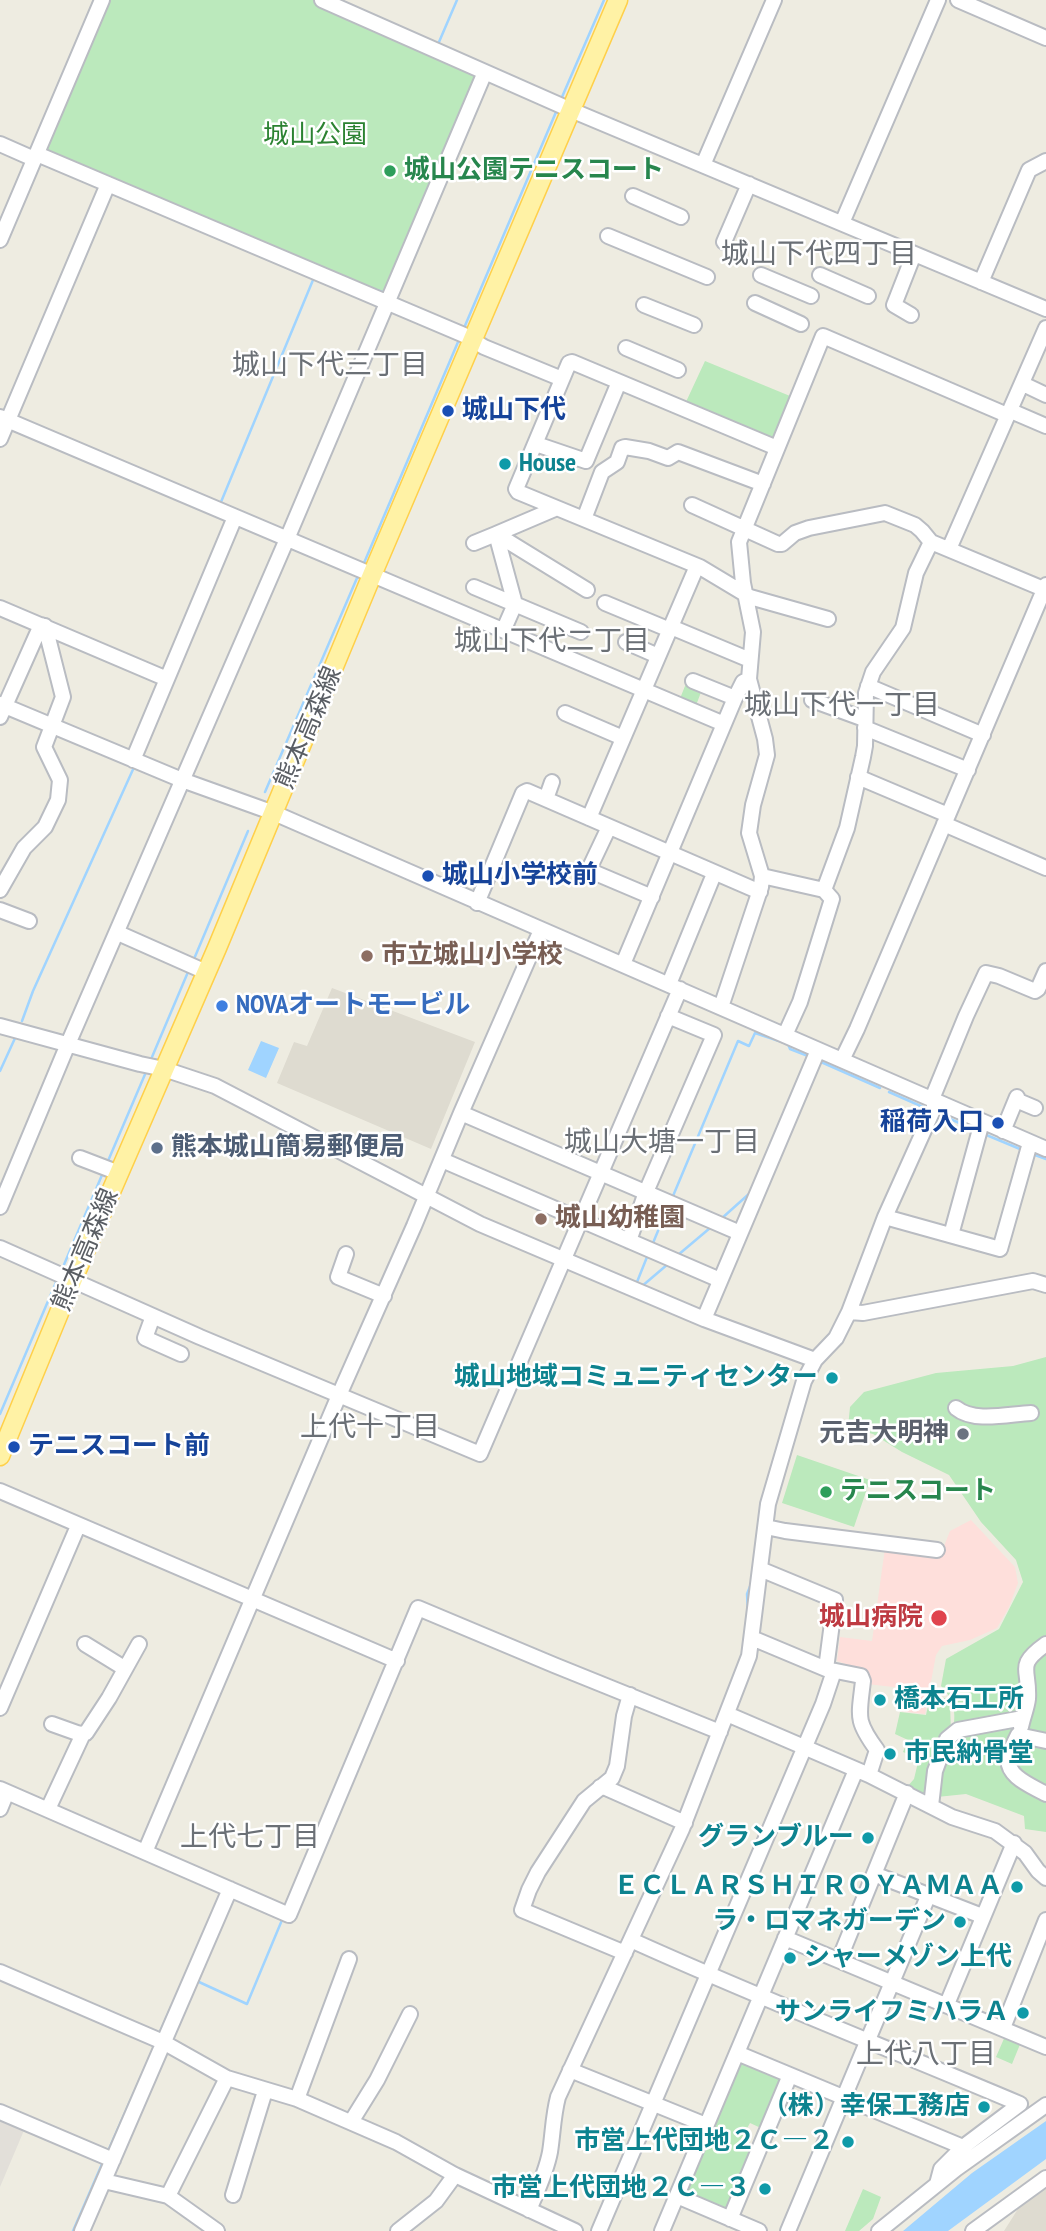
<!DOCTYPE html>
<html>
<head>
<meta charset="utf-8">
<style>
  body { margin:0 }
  canvas { display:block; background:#eeece1 }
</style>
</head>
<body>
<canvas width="1046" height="2231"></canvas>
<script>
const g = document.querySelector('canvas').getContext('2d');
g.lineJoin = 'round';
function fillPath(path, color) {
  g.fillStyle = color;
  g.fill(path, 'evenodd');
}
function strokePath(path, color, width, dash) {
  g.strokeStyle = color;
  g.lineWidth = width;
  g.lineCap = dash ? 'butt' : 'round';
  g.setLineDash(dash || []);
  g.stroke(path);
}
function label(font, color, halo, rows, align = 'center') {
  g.font = font + ' "PT Sans Narrow","Noto Sans JP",sans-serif';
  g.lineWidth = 5;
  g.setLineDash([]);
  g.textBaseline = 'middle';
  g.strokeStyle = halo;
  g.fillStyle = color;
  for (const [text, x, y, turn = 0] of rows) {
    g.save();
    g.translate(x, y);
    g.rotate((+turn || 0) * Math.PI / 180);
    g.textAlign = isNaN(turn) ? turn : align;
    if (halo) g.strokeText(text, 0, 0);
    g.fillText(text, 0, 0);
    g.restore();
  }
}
fillPath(new Path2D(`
  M0 2117 25 2128 0 2187Z`), '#e2dfd9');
fillPath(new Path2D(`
  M332 988 475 1042 431 1149 277 1083 294 1042 307 1046Z
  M1046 2185V2231H1004L1023 2201Z`), '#dedbd0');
fillPath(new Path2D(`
  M971 1520 1015 1567 1018 1583 1009 1607 997 1628 970 1640 942 1646 936 1655 925 1714 900 1711 902 1688 867 1684 866 1671 837 1661 840 1637 872 1641 886 1541 944 1546 950 1531Z`), '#fedfdb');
fillPath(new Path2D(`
  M102 0H315L479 69 386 302 37 154Z
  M705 361 790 396 773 441 685 404Z
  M687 681 703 687 695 708 679 701Z
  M1046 1357V1832L1025 1829 1024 1816 966 1794 937 1797C933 1758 975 1720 941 1686L946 1659 999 1629 1023 1582 1016 1560 981 1522 949 1475 902 1452 873 1434 848 1427 850 1407 864 1392 936 1373 1013 1366Z
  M797 1455 870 1480 854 1527 782 1503Z
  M930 1697 945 1698 950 1702 951 1734 927 1798 907 1787 914 1779 919 1758 903 1752 908 1740 895 1734 900 1712 926 1715Z
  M1006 2034 1021 2042 1012 2064 996 2057Z
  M741 2059 785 2077 763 2129 750 2123 740 2141 754 2150 729 2211 684 2195Z
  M863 2189 881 2197 873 2219 859 2231H845Z`), '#bbe9bc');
fillPath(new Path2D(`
  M261 1041 279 1048 266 1078 248 1070Z
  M1046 2121V2159L948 2231H903L972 2173Z`), '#a0d4ff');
strokePath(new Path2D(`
  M439 42 457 0
  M562 97 604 0
  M373 289 386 293
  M464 328 556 112
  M221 502 313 280
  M364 563 458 342
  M265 792 357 578
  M194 959 248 831
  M22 1021 33 991 135 765
  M152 1057 188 972
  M821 1062 880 1088
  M0 1071 16 1036
  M889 1092 923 1107
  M937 1113 975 1130
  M984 1134 1020 1149
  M1035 1155 1046 1159
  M108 1161 146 1072
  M673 1196 738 1041 749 1046 755 1033 788 1044 790 1049 808 1056
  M721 1219 750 1193
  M653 1243 667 1209
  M678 1255 710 1228
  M63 1267 102 1175
  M637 1282 647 1257
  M641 1287 668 1264
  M0 1414 57 1280
  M748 1612 747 1594 751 1584
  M199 1982 247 2004 282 1920
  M160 2032 171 2007
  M109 2149 154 2047
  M73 2231 102 2164`), '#a0d4ff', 2.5);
const minor = new Path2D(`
  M322 0 571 110 1046 309
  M958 0 1046 38
  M0 144 34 159
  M37 154 464 335 484 347 562 379
  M703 165 774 0
  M633 196 681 217
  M842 223 938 0
  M608 236 707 277
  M0 240 102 0
  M724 242 749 184
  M761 275 811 296
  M820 275 868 296
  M981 282 1029 170 1046 161
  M755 303 801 324
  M644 305 694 325
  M911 315 894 305 914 254
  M626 348 678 370
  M1023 384 1046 395
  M1011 411 1046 426
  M0 417 724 724
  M0 439 108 184
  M536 444 586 461 619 382
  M777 448 572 362 569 363 516 489 518 492 700 567 750 597 828 619
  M692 505 778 544H782L795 533 809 528 885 513 915 525 922 531 931 542 1046 590
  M584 519 602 472 617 462 622 448 625 447 649 451 668 458 678 452 763 484
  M474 543 496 534 587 590
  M949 549 1046 328
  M474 587 581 632
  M605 603 670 630
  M0 608 167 679
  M671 627 750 660
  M504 629 515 604 496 534 557 508
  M626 642 658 656
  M693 681 735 698
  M868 686 983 735
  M812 700 864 719
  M0 704 182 780 274 813 1046 1149
  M565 713 623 738
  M0 717 41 625
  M865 728 968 770
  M133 760 235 517
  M858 777 948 815
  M546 799 552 782
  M589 818 697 566
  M944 824 1046 868
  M609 827 591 865 593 872 652 897
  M762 876 824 890 832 899 800 1002 785 1035
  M0 890 24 848 45 827 58 800 60 780 44 747 63 697 45 626
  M824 890 847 828 863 757 865 746 866 693 873 672 903 628 916 573 931 542
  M477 903 523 793 527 791 760 892
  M0 910 29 921
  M118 933 206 972
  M623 964 735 698 743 682 749 679
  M669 984 714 874
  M721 1007 761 887 762 876 749 833 753 805 767 755 765 739 749 679 753 632 743 583 739 542 823 336 1007 415
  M0 1026 140 1064 164 1069 215 1086 480 1224 704 1319 815 1360
  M842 1060 857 1029 1046 585
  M1016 1100 1035 1108
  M461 1113 740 1233
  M1003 1131 1017 1097
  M80 1158 119 1173
  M442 1160 720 1280
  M0 1207 68 1044 287 539 485 72
  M885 1217 1000 1249 1030 1143
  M951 1235 982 1122
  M629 1241 646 1192 714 1035 668 1016
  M0 1248 200 1337 480 1454 680 989
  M346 1254 338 1277 384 1296
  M849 1312 863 1313 1033 1281 1046 1285
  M153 1316 145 1338 181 1354
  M704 1319 818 1050
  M956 1408C974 1423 1009 1414 1031 1413
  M0 1491 397 1661
  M766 1527 785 1531 937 1550
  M760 1569 835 1600 826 1669 861 1676 863 1681C859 1717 855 1720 877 1750L869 1775
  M752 1638 826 1669
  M85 1644 124 1668
  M0 1708 78 1526
  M727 1714 869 1775 952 1817 995 1831 1025 1853 1038 1871 1046 1878
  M52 1724 80 1734 86 1733 109 1698 139 1644
  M1021 1727C1023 1717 1027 1708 1028 1699 1030 1668 1015 1666 1046 1644
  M1046 1741 1018 1735C1015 1741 1011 1749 1009 1756 1004 1776 1032 1786 1046 1794
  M600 1787 606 1788 685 1823
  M0 1789 289 1915 418 1608 554 1665 720 1732
  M931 1806 935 1771 947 1739 958 1730 1023 1718
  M0 1809 7 1792
  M48 1809 83 1734
  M145 1852 340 1393 414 1226 461 1113 541 930
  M874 1874 982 1916
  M785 1938 1046 2047
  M631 1940C759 1998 890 2049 1020 2104L963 2147 737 2053
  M625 1953 522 1910 529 1890 538 1872 584 1801 612 1778 617 1766 624 1716 630 1695
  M839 1960 907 1793
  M0 1972 163 2042 227 2078 297 2099 396 2142 455 2175 575 2231
  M947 2004 1014 1843
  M1003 2028 1046 1920
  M570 2070 706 2125
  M297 2099 349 1959
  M0 2112 113 2160
  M351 2122 377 2080 410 2014
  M104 2181 168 2196 217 2231
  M937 2184 941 2169 963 2147
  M233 2195 265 2091
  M168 2196 227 2078
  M677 2196 759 2231
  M529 2210C537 2191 546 2173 550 2152 553 2133 553 2116 558 2097L682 1829 749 1656 768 1504 804 1381 815 1360 836 1338 849 1312 885 1217 934 1108V1094L966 1016 986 973 999 976 1035 991 1038 989 1046 971
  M730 2219 790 2075
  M82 2231 230 1889
  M398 2231 436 2201 455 2175
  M599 2231 823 1704 834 1671
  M662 2231 856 1770
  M788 2231 929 1894
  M879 2231 956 2169 1046 2105
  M973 2231 1046 2178`);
const major = new Path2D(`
  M0 1456 73 1279 217 948 372 575 618 0`);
strokePath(minor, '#b9bcc2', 18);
strokePath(major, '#ffd04a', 21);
strokePath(minor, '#fff', 14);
strokePath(major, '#fff2a5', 18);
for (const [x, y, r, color] of [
  [390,171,7,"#2e9e5b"],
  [448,411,7,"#1a4fb4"],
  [505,464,7,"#0f9aa8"],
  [428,876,7,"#1a4fb4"],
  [367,956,7,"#8d6e63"],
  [222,1006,7,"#3f7fe0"],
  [998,1123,7,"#1a4fb4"],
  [157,1148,7,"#5c6f8a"],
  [541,1219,7,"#8d6e63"],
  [832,1378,7,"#0f9aa8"],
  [963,1434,7,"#6b7280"],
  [14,1447,7,"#1a4fb4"],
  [826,1492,7,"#2e9e5b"],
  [939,1618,9,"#e0444e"],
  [880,1700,7,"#0f9aa8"],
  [890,1754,7,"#0f9aa8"],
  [868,1838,7,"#0f9aa8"],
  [1017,1887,7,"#0f9aa8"],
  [960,1922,7,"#0f9aa8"],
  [790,1958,7,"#0f9aa8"],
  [1023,2013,7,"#0f9aa8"],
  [984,2107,7,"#0f9aa8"],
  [848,2142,7,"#0f9aa8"],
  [765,2189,7,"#0f9aa8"]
]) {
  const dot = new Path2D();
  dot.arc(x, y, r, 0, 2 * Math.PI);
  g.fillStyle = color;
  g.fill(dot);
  strokePath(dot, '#fff', 2.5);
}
label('26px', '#2b8231', '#fff', [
  ["城山公園",315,136]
]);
label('bold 26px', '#27864d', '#fff', [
  ["城山公園テニスコート",404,171],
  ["テニスコート",840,1492]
], 'left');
label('bold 26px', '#164399', '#fff', [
  ["城山下代",462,411],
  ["城山小学校前",442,876],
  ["稲荷入口",984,1123,"right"],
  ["テニスコート前",28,1447]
], 'left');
label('bold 26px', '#0d838f', '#fff', [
  ["House",519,464,"left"],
  ["城山地域コミュニティセンター",818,1378],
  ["橋本石工所",894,1700,"left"],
  ["市民納骨堂",904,1754,"left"],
  ["グランブルー",854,1838],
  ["ＥＣＬＡＲＳＨＩＲＯＹＡＭＡＡ",1003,1887],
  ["ラ・ロマネガーデン",946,1922],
  ["シャーメゾン上代",804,1958,"left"],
  ["サンライフミハラＡ",1009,2013],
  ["（株）幸保工務店",970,2107],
  ["市営上代団地２Ｃ―２",834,2142],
  ["市営上代団地２Ｃ―３",751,2189]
], 'right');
label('26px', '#5a5e64', '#fff', [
  ["熊本高森線",309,728,-67],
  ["熊本高森線",86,1250,-67]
]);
label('bold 26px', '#785e54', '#fff', [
  ["市立城山小学校",381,956],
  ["城山幼稚園",555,1219]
], 'left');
label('bold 26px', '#366cbe', '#fff', [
  ["NOVAオートモービル",236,1006]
], 'left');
label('bold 26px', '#4e5e75', '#fff', [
  ["熊本城山簡易郵便局",171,1148]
], 'left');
label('bold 26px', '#5b616d', '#fff', [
  ["元吉大明神",949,1434]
], 'right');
label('bold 26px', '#be3a42', '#fff', [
  ["城山病院",923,1618]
], 'right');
label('28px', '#6b7076', '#fff', [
  ["城山下代四丁目",819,255],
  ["城山下代三丁目",330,366],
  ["城山下代二丁目",552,642],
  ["城山下代一丁目",842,706],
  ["城山大塘一丁目",662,1143],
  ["上代十丁目",370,1428],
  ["上代七丁目",250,1838],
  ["上代八丁目",926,2055]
]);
</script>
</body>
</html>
